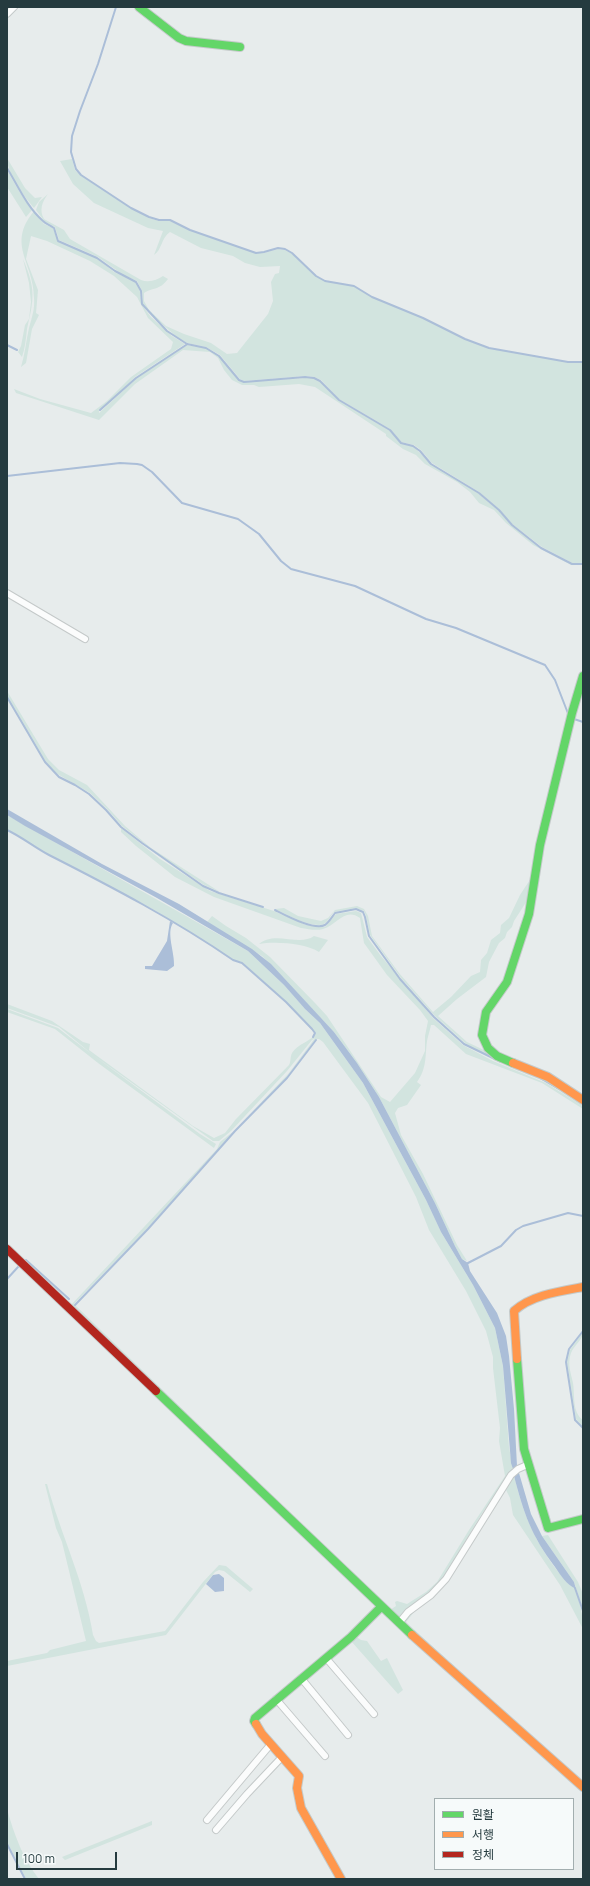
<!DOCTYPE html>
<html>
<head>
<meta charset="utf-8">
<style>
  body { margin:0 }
  #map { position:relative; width:590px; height:1886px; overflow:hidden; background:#e7ecec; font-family:Manrope,"Noto Sans KR",sans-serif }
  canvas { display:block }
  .frame { position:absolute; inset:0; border:8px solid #253b3f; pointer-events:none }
  .legend { position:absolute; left:434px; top:1798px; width:140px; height:72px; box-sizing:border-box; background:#f6fafa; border:1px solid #a2aeaf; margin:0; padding:5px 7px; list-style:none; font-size:12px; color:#253b3f }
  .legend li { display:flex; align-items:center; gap:8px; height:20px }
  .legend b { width:20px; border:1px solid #a2aeaf }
  .scale { position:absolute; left:16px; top:1852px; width:101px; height:18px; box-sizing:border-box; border:2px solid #253b3f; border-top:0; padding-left:5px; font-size:12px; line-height:14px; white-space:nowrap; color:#253b3f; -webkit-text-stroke:3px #f6fafa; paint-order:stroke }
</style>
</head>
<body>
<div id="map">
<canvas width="590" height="1886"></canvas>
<div class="frame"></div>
<ul class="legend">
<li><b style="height:5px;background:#63d668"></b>원활</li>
<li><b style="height:5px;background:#ff974d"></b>서행</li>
<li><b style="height:5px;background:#b3261e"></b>정체</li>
</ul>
<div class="scale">100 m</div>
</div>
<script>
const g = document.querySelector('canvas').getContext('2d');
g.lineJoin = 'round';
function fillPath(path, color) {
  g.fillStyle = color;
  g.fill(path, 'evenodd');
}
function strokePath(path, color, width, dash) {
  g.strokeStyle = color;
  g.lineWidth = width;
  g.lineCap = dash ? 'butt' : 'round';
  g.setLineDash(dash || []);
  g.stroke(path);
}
fillPath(new Path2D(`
  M7 158 25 188 35 198 42 197 34 208C24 196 7 174 7 158Z
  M72 159 75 170 80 175 131 208 149 218 159 221H170L190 230 256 253H264L278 249 285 250 291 253 316 276 325 281 354 286 372 297 423 318 465 339 489 348 567 362H583V563H572L542 547 512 524 499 509 479 492 432 463 421 450 414 445 401 442 390 429 339 399 321 380 314 377 305 376 244 381 240 379 220 355 206 347 187 343 178 338 153 316 143 304 142 291 137 281 123 275 98 257 59 240 55 227 45 222 36 210 39 202 48 194C42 202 39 210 44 219L64 230 70 239 141 280C149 283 157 280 163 276L168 279C159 291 153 287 144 293V301L149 310 166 326 184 334 211 343 227 354 237 353 268 314 273 301 271 282 275 274 279 273 280 266 260 267 245 263 233 256 201 248 170 232C161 238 162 250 154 255L163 231 148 228 94 203 73 184 60 161Z
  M7 170C15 184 22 197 32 210L26 217 7 187Z
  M34 211 44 224 53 228 58 241 97 258 114 272 136 282 140 291 142 305 151 317 172 336 185 344 135 377 108 404 99 410V413L137 378 187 345 206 348 219 356 239 380 244 382 305 378H314L320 381 338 400 389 430 401 443 413 446 431 464 478 493 498 510 511 525 541 549 572 565 583 566 571 565 533 545 506 523 494 510 479 503 470 492 457 482 425 464 416 455 403 449 386 436V434L315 387 299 384 259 387 254 385H242L232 380 224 370 218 358 210 352 183 350 135 384 99 420 16 393 14 389 40 399 91 413 107 401 131 377 171 349 173 342 148 318 137 297 114 276 90 261 47 241 31 236 26 259 38 290 36 313 39 315 32 329 26 363 21 367C25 354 26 341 29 328 32 317 35 309 34 298 34 262 6 245 34 211Z
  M23 259C36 289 34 299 27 329 26 339 25 348 22 357L18 352 21 346 25 325 29 319 31 302 29 283Z
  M7 691 48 759 59 770 87 785 125 826 151 848 220 892 204 885 162 857 122 826 107 809 90 793 54 772 46 762 7 695Z
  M7 815 248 951 284 985 305 1009 320 1023 363 1083 426 1200 441 1232 473 1285 495 1328 503 1366 509 1447 513 1469 481 1515 441 1583 399 1618 395 1617 71 1305 217 1149 220 1142 234 1131 289 1073 315 1038 312 1040 287 1071 231 1131 219 1141H213L93 1055 59 1027 7 1008V1004L52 1021 83 1042 90 1044 89 1050 193 1126 214 1138 225 1133 236 1119 289 1065C291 1062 290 1057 292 1053 297 1044 312 1041 316 1033L286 1002 242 962 233 960 156 911 49 855 7 829ZM316 1039H319L323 1042 368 1103 416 1197 429 1230 466 1291 486 1331 493 1357V1368L500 1428 499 1441 505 1476 469 1530 437 1582 426 1592 407 1604 397 1601 395 1602 396 1606 390 1610 74 1304 147 1229 234 1131 286 1078Z
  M121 828 160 859 210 891 274 911 306 925 325 927 336 914 356 911 361 913 367 937 381 956 433 1018 463 1045 493 1061 546 1083 583 1106V1109L542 1083 466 1054 434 1025H431C430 1030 428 1036 427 1041 425 1057 427 1068 417 1082L421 1085 407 1105 398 1108 395 1113 401 1135 423 1174 457 1245 467 1261 462 1259 455 1246 435 1203 379 1097 357 1063 334 1032 262 956 207 922 212 916 226 926 246 938 270 957 315 1003 327 1016 381 1097 390 1102 415 1073 425 1051V1036L428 1021 420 1010 387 975 364 943 360 918C345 907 337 925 323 929 316 931 308 929 301 928L214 897 175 877 136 846 121 832Z
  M533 875 530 896 514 921 512 927 507 932 505 938 499 943 489 962 486 977 457 999 438 1016 467 1042 547 1080 476 1050 465 1043 435 1016 401 978 370 935 366 916 364 911 356 908 334 912C331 915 328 922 324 924 313 929 285 914 275 909L284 908 298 916 321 921 328 918 335 910 357 906 364 909 368 916 372 936 399 973 433 1012 451 997 471 976 480 972 481 960 487 953 491 940 500 933 501 925 509 918 520 895Z
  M314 936 328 940 319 952C306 943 274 941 259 944 275 930 299 947 314 936Z
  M7 1009 58 1028 93 1055 200 1134 216 1144 214 1148 98 1063 55 1029 7 1012Z
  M583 1332C583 1340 574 1345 571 1353 567 1364 571 1373 573 1383 575 1396 572 1412 583 1420V1427L576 1419 567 1362 570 1350Z
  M517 1473 514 1476C524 1515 532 1536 556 1569 562 1576 566 1584 575 1588 580 1602 583 1615 583 1629L560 1585 513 1515 510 1498 506 1490 453 1573 437 1593 414 1612 406 1622 502 1710 583 1782V1785L404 1625 405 1619 409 1615 445 1583 509 1482Z
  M45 1484H47C61 1535 85 1583 93 1635L96 1641 99 1643 165 1631 203 1582 219 1565 226 1566 253 1589 250 1592 224 1571 219 1570 215 1572 166 1635 7 1666V1661L47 1653 50 1650 86 1641 62 1542 56 1528Z
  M548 1535 578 1582 583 1594V1610L574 1582 542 1536Z
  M355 1636 361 1640 367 1641 381 1661 387 1658 403 1690 398 1694 351 1641Z
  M7 1809C14 1834 23 1859 39 1879H26L7 1842Z
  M152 1821V1825L65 1860 62 1857Z`), '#d2e4df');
fillPath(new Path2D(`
  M7 809 102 864 179 904 252 949 271 964 334 1032 357 1063 379 1097 435 1203 455 1246 462 1259 468 1263 470 1271 497 1313 506 1336 509 1356 514 1409 517 1466 513 1469 511 1463 503 1366 495 1328 473 1285 441 1232 426 1200 363 1083 320 1023 305 1009 284 985 248 951 157 898 25 826 7 815Z
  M170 921 173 923C166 933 175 953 174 966L167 971 145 969V966H152L167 941Z
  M517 1473H519L531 1514 542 1536 574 1582 576 1589C566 1584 561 1576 555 1567 531 1535 524 1514 514 1476Z
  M219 1574 224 1578V1591L215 1592 206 1584 213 1575Z`), '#abbed8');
strokePath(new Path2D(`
  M116 7 98 64 80 111 72 136 71 152 76 169 81 175 131 208 149 217 159 220H170L190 230 256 253 264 252 278 248 285 249 292 253 316 276 325 281 354 286 372 297 423 318 465 339 489 348 568 362H583
  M7 168C18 186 27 207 43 221 46 224 50 225 54 228L58 241 97 258 115 271 136 282 141 291 142 304 167 331 187 344 206 348 219 356 239 380 244 382 305 377 314 378 320 381 339 400 390 430 401 443 413 446 420 451 431 464 479 493 499 510 512 525 541 548 572 564H583
  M7 345 17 350
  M100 410 136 378 186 345
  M7 476 120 463 137 464 142 465 152 472 182 503 238 519 259 534 281 561 291 569 355 586 426 619 456 628 545 665 555 680 569 716
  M7 697 45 762 59 777 75 785 89 794 106 810 121 827 142 843 203 886 219 893 263 907
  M574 719 583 722
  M7 830C22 837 34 847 49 855 112 887 175 920 233 960L242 963 286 1002 312 1029 315 1033 313 1037
  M275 910C285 915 314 931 325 925 329 922 332 917 335 913L356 909 363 912 365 917 369 936 400 979 434 1017 464 1044 501 1062
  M540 1078 559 1089
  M26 1260 69 1299
  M468 1263 501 1246 516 1230 523 1226 568 1213 583 1216
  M7 1279 18 1267
  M75 1305 148 1229 235 1131 287 1078 316 1040
  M583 1331 569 1349 566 1362 575 1420 583 1428
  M575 1588 583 1611
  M7 1844 25 1879`), '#abbed8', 2);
const street = new Path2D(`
  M7 14 14 7
  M7 593 85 639
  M399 1623 408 1612 431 1595 446 1579 511 1475 518 1469 527 1465
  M326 1658 374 1714
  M301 1678 348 1735
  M276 1699 325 1756
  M207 1820 271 1744
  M216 1830 247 1794 282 1757`);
const fast = new Path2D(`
  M139 7 179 38 186 41 240 47
  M513 1063 497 1056 488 1048 482 1035 486 1012 507 982 529 914 540 845 572 713 583 676
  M517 1359 524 1449 548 1528 583 1519
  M156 1391 412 1635
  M256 1724 254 1721 255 1718 351 1637 381 1607`);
const slow = new Path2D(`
  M513 1063 548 1077 583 1100
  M517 1359 514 1311C531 1295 561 1291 583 1287
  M412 1635 583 1787
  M256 1724 262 1734 299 1776 297 1788 301 1808 341 1879`);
const jam = new Path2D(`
  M7 1249 156 1391`);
strokePath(street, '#c4c9c9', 8);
strokePath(fast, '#c4caca', 10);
strokePath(slow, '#c4caca', 10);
strokePath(jam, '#c4caca', 10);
strokePath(street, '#fbfcfc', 6);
strokePath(fast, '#63d668', 8);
strokePath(slow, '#ff974d', 8);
strokePath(jam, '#b3261e', 8);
</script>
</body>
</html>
